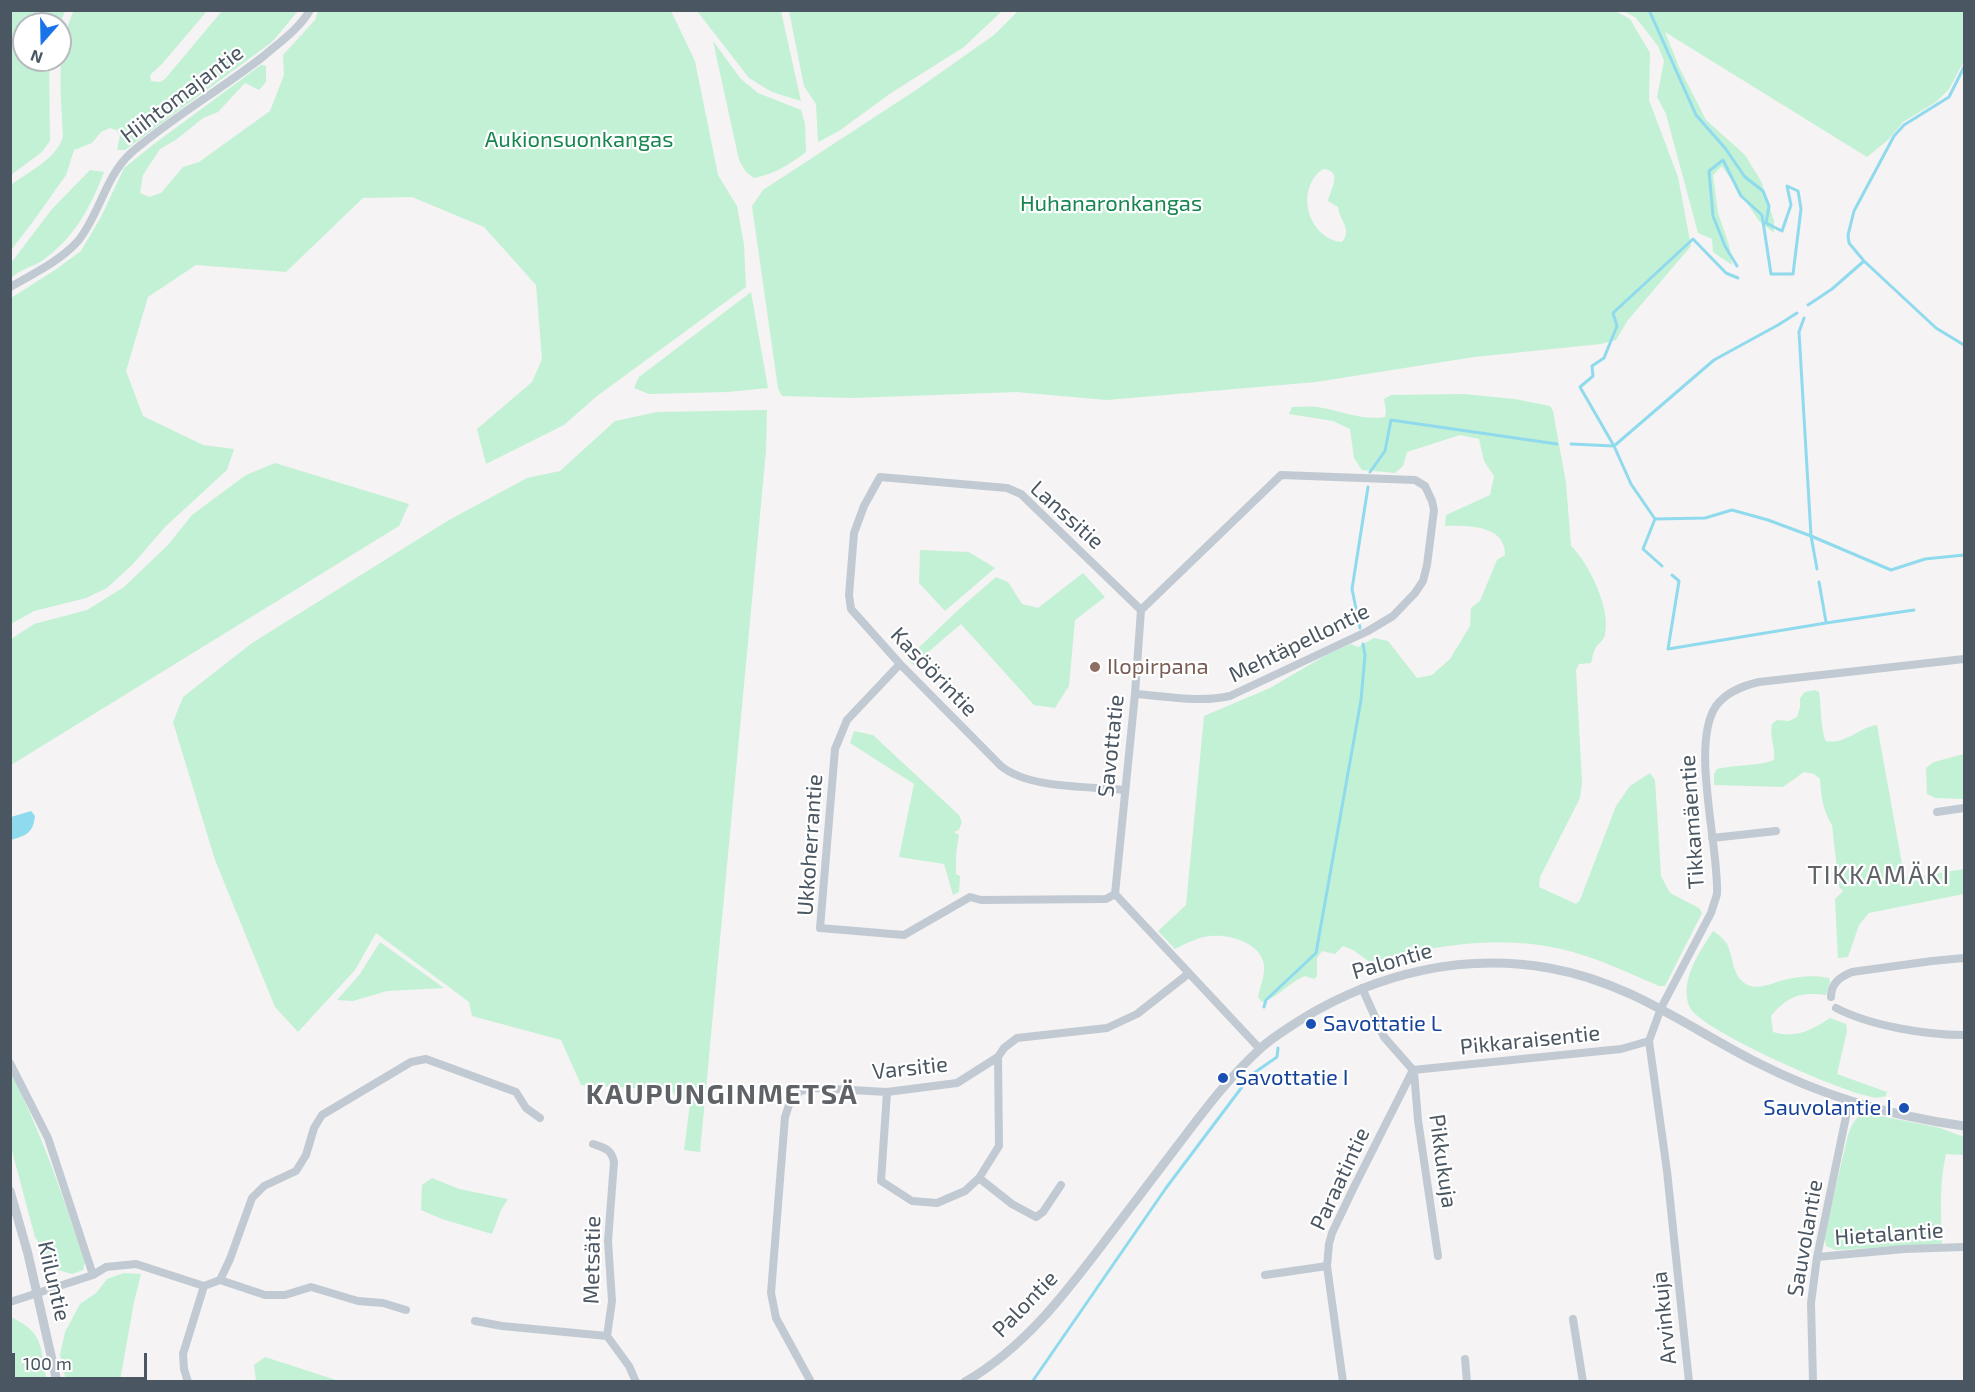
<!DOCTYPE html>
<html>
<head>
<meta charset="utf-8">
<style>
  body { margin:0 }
  #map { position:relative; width:1975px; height:1392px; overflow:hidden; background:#f5f3f3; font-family:"Exo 2",sans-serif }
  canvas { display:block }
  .frame { position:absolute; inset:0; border:12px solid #4a5661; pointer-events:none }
  .north { position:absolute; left:12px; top:12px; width:60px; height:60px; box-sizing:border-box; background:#fff; border:2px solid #b7bbc0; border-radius:50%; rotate:200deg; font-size:16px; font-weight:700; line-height:24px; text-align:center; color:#4a5661 }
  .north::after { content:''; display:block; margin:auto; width:21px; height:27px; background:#1a73e8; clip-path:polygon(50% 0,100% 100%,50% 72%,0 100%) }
  .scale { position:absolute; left:12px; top:1353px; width:135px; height:27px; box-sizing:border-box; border:3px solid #4a5661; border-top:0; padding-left:8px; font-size:18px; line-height:21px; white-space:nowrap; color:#4a5661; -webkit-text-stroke:4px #fff; paint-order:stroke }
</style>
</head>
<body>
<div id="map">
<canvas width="1975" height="1392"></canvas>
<div class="frame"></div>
<div class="north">N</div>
<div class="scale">100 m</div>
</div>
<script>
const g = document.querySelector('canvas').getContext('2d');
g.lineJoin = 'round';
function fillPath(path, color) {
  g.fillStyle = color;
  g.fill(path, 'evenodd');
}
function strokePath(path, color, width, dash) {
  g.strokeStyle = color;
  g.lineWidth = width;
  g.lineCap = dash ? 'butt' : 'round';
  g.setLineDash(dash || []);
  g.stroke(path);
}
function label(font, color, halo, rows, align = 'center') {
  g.font = font + ' "Exo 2",sans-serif';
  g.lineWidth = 4.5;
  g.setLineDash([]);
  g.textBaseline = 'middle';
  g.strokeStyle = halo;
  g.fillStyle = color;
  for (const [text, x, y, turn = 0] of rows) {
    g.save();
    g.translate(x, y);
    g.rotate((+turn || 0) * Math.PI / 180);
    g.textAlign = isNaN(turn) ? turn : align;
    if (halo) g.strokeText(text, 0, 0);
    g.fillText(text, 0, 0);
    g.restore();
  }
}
fillPath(new Path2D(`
  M11 10 65 11 60 24H24V60H49L50 141 42 152 11 175Z
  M74 10 207 11 162 64 150 75 151 81 160 82 165 79 222 11H298L272 42 125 150H117L120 135 116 130 110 128 101 132 92 143 74 150 66 175 32 223 11 250V185C28 172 58 158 63 136 61 93 55 51 74 10Z
  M1614 10 1630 19 1650 53 1649 100 1678 177 1691 246 1628 320 1616 340 1601 344 1474 357 1316 382 1107 400 1016 392 853 398 782 396 778 388 752 206 763 190 916 90 994 35 1018 11ZM1323 169C1344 171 1330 190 1328 201L1338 207C1339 220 1353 229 1342 242 1308 239 1294 189 1323 169Z
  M318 11H671L695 61 718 175 737 206 744 245 746 287 597 396 564 425 486 464 477 429 532 382 542 359 536 285 484 227 412 197 363 198 286 272 196 265 148 297 126 371 143 416 203 445 234 449 227 470 166 526 132 565 107 588 86 598 34 611 11 624V298L55 270 81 251 101 217 124 168 154 144 261 65 266 66V82L259 90 245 83 218 112 203 118 177 139 160 149 143 175 140 193 149 197 161 193 183 167 199 162 270 111 284 75 283 55 315 20Z
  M697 11H781L801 101 772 92 749 78Z
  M789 11V10L1002 11 964 47 891 93 839 131 818 142 816 104 804 86Z
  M1624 11H1964V61L1949 89 1936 102 1903 122 1888 140 1867 157 1665 32 1679 67 1706 120 1745 155 1761 181 1774 221V233L1759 221 1722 166 1713 175 1718 213 1729 245 1732 265 1713 252 1712 239 1698 233 1666 114 1657 97 1664 61 1658 46 1636 18Z
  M713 41 741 79 758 93 801 110 805 124 806 152C790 164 775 174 754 178L746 172 739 160Z
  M90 170 104 172C91 207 74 238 43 260 33 267 20 269 11 278V263L52 209Z
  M751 292 768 388 728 392 649 394 634 388 639 377Z
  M1464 394 1515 399 1550 406 1553 411 1566 483 1571 546C1589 563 1611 609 1605 634 1604 641 1598 643 1595 649 1593 653 1592 659 1591 663L1579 664 1576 670 1582 782 1580 798 1540 877 1539 887 1576 904 1580 900 1616 806 1630 786 1650 773 1655 780 1661 876 1670 893 1699 908 1702 913 1665 986H1659C1629 973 1593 956 1561 949 1497 934 1432 946 1370 962L1353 950 1343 946 1335 954 1322 951 1317 958V976L1314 979 1305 976C1289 982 1279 997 1262 1002L1258 997C1260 988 1265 975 1264 965 1261 943 1230 934 1211 936 1198 937 1187 943 1175 949L1158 931 1186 905 1204 716 1270 688 1328 654 1351 644 1358 647 1374 638 1388 641 1417 678 1432 675 1450 659 1470 626 1471 608 1480 601 1497 560 1505 555C1506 525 1467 525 1445 526L1446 515 1490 495 1494 476 1484 461 1479 439 1460 435 1407 452 1403 466 1395 473 1362 470 1354 458 1350 429 1333 421 1289 414 1292 407C1300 407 1309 406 1317 407 1340 410 1361 421 1385 417L1386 411 1384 399 1391 395Z
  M767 410 766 451 700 1152 684 1150 690 1104 668 1090 581 1085 561 1040 472 1016 469 1002 376 933 355 970 298 1032 275 1007 215 860 173 722 183 697 252 643 449 520 527 478 560 471 615 421 657 412Z
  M275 463 409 504 399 526 11 765V639L34 624 87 610 124 587 168 545 192 515 246 475Z
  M920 550 969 552 995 568 945 611 919 583Z
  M1083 573 1105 597 1075 620 1069 686 1055 708 1034 705 961 624 913 665 907 659 958 610 996 577 1008 582 1022 604 1038 608Z
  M1815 690 1819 692C1821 704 1821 733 1826 741 1846 745 1859 727 1877 725L1904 875 1909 878 1964 869V894L1869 913 1859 925 1848 957 1838 958 1835 899 1843 891 1839 887 1832 825C1823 811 1821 796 1820 779L1814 774 1804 772 1783 787 1714 785V774L1717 769C1733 765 1760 766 1774 760 1776 747 1769 738 1772 724L1777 720 1789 721 1797 717 1800 707V698L1805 692Z
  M854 731 873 735 959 815 962 822 959 830 954 832 959 835 956 854V874L960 876 959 892 953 895 944 864 899 857 914 784 850 743Z
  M1964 754V799L1935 798 1927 794 1926 768 1934 762Z
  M1713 931C1718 934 1724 939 1727 944 1733 956 1732 973 1743 982 1756 993 1773 982 1788 979 1801 976 1816 975 1829 978L1830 983 1826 995C1800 992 1788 996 1771 1016L1773 1032C1795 1039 1812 1030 1830 1018L1846 1024 1847 1031 1837 1074 1887 1092 1886 1096C1880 1098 1874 1098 1868 1096 1840 1091 1697 1029 1689 1006 1680 979 1699 953 1713 931Z
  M380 942 444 988 387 991 353 1001 337 1000 360 974Z
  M10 1071C43 1135 62 1195 85 1262L83 1270 72 1274 55 1269 35 1237 11 1147Z
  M1866 1113 1940 1128 1964 1137V1155L1946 1154C1939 1184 1941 1213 1942 1244L1836 1250 1826 1246 1824 1237 1848 1135C1852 1125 1855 1116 1866 1113Z
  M432 1178 459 1189 508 1199 501 1210 492 1234 442 1219 421 1210 422 1185Z
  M124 1273 141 1274 134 1302 120 1381H66L60 1355 65 1332 80 1304 96 1293 107 1279Z
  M11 1317C45 1333 40 1348 47 1381H11Z
  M265 1357 339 1381H256L254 1365Z`), '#c3f1d5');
fillPath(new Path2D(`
  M31 811 35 816C33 833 27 835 11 840V817Z`), '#90daee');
strokePath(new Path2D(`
  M1649 10 1696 115 1725 148 1745 177 1763 191 1769 206 1766 223 1782 231 1791 205 1787 186 1798 191 1801 209 1793 274H1771L1762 215 1741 196 1723 160 1709 171 1713 216 1725 246 1737 266
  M1964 67 1949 97 1904 125 1894 136 1854 211 1848 235 1849 243 1864 261 1936 328 1964 345
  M1808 305 1832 289 1864 261
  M1804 318 1799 332 1811 536 1817 569
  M1571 444 1614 446 1714 360 1778 325 1797 313
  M1370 472 1385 451 1391 420 1557 444
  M1655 519 1705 518 1732 510 1768 520 1811 536 1891 570 1925 559 1964 555
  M1662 566 1643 549 1655 519 1631 484 1614 446 1580 387 1593 376 1592 366 1604 358 1617 326 1613 313 1693 239 1726 273 1738 278
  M1672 575 1679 581 1668 649 1826 623 1914 610
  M1819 582 1826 622
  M1360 628 1352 589 1368 487
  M1264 1007 1266 1000 1316 953 1361 700 1365 655 1363 644
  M1032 1382 1166 1188 1251 1075 1277 1057 1278 1048`), '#90daee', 3);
strokePath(new Path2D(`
  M10 287C33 274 60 261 78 241 100 214 105 176 132 152 174 116 222 89 265 55 280 42 300 28 310 10
  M900 664 847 720 835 749 820 928 904 935 970 897 981 900 1106 899 1115 894
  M1135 694C1166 696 1199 703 1230 696L1368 631 1393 616 1415 593 1423 581 1427 565 1434 510 1432 501 1425 486 1415 480 1281 475 1141 610 1135 694 1115 894 1260 1049
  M1124 790C1088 786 1029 789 1001 766L900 664 851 609 849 595 854 533 864 506 880 477 1007 488 1021 494 1141 610
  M1937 812 1964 808
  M1712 838 1776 831
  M1362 988 1384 1037 1413 1070
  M1831 997C1831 983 1840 977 1852 972L1932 961 1964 958
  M1836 1008C1871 1026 1926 1035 1964 1035
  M10 1063 48 1138 93 1275
  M1413 1070 1621 1049 1649 1041
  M1414 1072 1418 1120 1438 1256
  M887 1092 881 1181 912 1201 937 1203 965 1191 979 1178 999 1146 998 1057
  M593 1144C605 1148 611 1149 614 1162L608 1241 612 1301 607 1336 629 1366 636 1382
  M979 1178 1012 1204 1036 1217 1043 1212 1061 1185
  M1817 1257 1904 1249 1964 1247
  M1265 1275 1327 1266
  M220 1280 230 1259 252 1198 264 1186 296 1171 306 1155 314 1128 322 1115 411 1062 426 1059 516 1092 526 1108 540 1118
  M10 1302 93 1275 106 1267 136 1264 204 1286 220 1280 265 1295H285L311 1287 358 1301 383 1303 406 1310
  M1573 1319 1583 1382
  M475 1321 502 1326 607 1336
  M1465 1359 1467 1382
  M188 1382 184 1369 183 1354 204 1286
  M811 1382 776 1318 771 1293 785 1117 790 1102 800 1091 815 1088 887 1092 957 1083 998 1057 1004 1048 1017 1038 1107 1028 1137 1014 1188 974
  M1343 1382 1327 1266 1329 1244 1332 1233 1353 1189 1413 1070
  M1689 1382 1667 1171 1649 1041 1661 1008 1711 913 1717 894C1719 846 1690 744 1716 706 1726 692 1742 686 1759 682L1964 659
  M1813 1382 1811 1303 1817 1257 1849 1102`), '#c1cad2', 8);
strokePath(new Path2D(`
  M10 1191 28 1254 57 1382
  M965 1382C1024 1348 1064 1295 1105 1241 1129 1209 1154 1177 1178 1145 1204 1111 1229 1077 1261 1048 1274 1036 1290 1027 1305 1017 1379 973 1463 953 1549 968 1628 982 1683 1024 1752 1060 1822 1096 1886 1115 1964 1126`), '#c1cad2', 9);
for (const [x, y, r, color] of [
  [1095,667,6,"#8d6e63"],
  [1311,1024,6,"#1a4fb4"],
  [1223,1078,6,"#1a4fb4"],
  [1904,1108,6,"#1a4fb4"]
]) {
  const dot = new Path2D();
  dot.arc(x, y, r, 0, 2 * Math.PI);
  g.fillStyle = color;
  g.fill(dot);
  strokePath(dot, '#fff', 2);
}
label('22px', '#4a5661', '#fff', [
  ["Hiihtomajantie",182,94,-37],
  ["Lanssitie",1067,515,42],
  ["Mehtäpellontie",1299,643,-26],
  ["Kasöörintie",934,672,46],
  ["Savottatie",1111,746,-84],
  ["Tikkamäentie",1692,822,-94],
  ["Ukkoherrantie",810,845,-86],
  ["Palontie",1392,961,-16],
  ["Pikkaraisentie",1530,1040,-6],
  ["Varsitie",910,1068,-6],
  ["Pikkukuja",1443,1161,82],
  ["Paraatintie",1340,1179,-65],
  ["Hietalantie",1889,1234,-4],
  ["Sauvolantie",1805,1238,-80],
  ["Metsätie",592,1260,-89],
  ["Kiiluntie",54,1281,77],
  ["Palontie",1025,1304,-46],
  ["Arvinkuja",1664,1318,-96]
]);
label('22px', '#17864f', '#fff', [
  ["Aukionsuonkangas",579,140],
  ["Huhanaronkangas",1111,204]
]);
label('22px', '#785e54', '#fff', [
  ["Ilopirpana",1107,667]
], 'left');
label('22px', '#164399', '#fff', [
  ["Savottatie L",1323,1024],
  ["Savottatie I",1235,1078],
  ["Sauvolantie I",1892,1108,"right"]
], 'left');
g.letterSpacing = '1.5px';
label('26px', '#5f6368', '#fff', [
  ["TIKKAMÄKI",1879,875]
]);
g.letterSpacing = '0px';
g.letterSpacing = '1.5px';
label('bold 28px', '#5f6368', '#fff', [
  ["KAUPUNGINMETSÄ",722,1095]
]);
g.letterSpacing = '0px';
</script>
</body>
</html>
